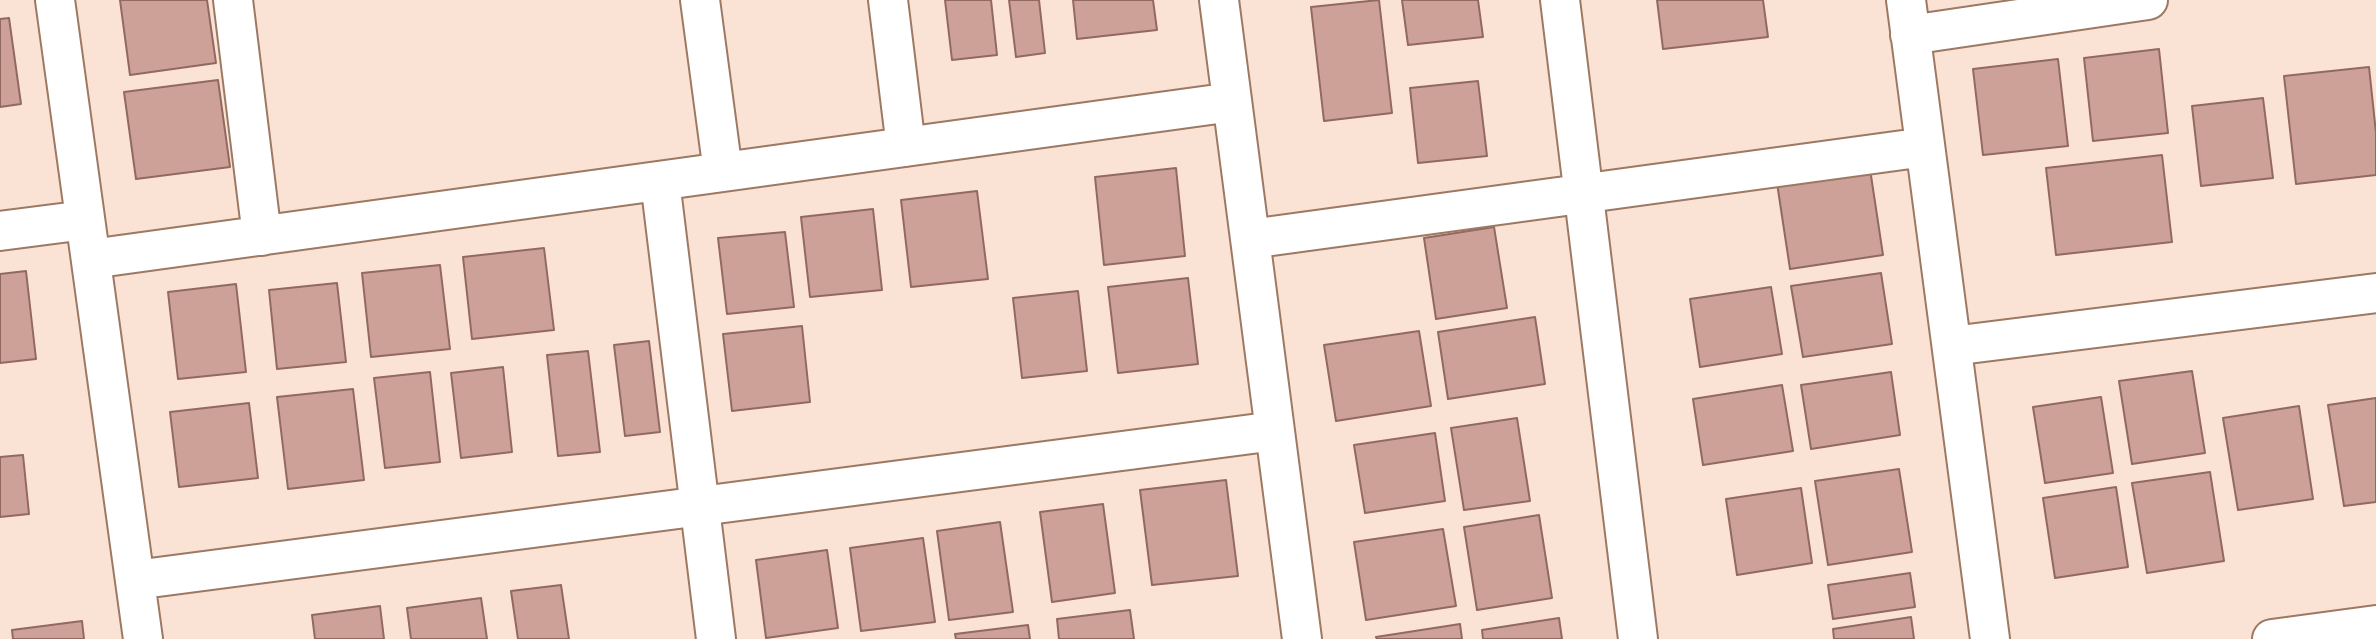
<!DOCTYPE html>
<html>
<head>
<meta charset="utf-8">
<style>
  body { margin:0 }
  canvas { display:block; background:#fae2d4 }
</style>
</head>
<body>
<canvas width="2376" height="639"></canvas>
<script>
const g = document.querySelector('canvas').getContext('2d');
g.lineJoin = 'round';
function fillPath(path, color) {
  g.fillStyle = color;
  g.fill(path, 'evenodd');
}
function strokePath(path, color, width, dash) {
  g.strokeStyle = color;
  g.lineWidth = width;
  g.lineCap = dash ? 'butt' : 'round';
  g.setLineDash(dash || []);
  g.stroke(path);
}
const building = new Path2D(`
  M120 0H207L216 63 130 75Z
  M945 0H991L997 55 952 60Z
  M1009 0H1039L1045 53 1016 57Z
  M1073 0H1153L1157 30 1077 39Z
  M1379 0 1392 113 1324 121 1311 7Z
  M1402 0H1478L1483 37 1408 45Z
  M1657 0H1763L1768 37 1663 49Z
  M9 18 21 104 0 107V19Z
  M2159 49 2168 133 2093 141 2084 58Z
  M2058 59 2068 146 1983 155 1973 69Z
  M2369 67 2376 133V175L2296 184 2284 76Z
  M218 80 230 167 136 179 124 92Z
  M1478 81 1487 156 1418 163 1410 88Z
  M2263 98 2273 178 2201 186 2192 106Z
  M2162 155 2172 242 2056 255 2046 168Z
  M1176 168 1185 256 1104 265 1095 177Z
  M1870 169 1883 255 1790 269 1777 183Z
  M977 191 988 279 911 287 901 200Z
  M873 209 882 290 810 297 801 217Z
  M1494 227 1507 308 1436 319 1424 238Z
  M785 232 794 307 727 314 718 238Z
  M544 248 554 330 472 339 463 257Z
  M440 265 450 349 371 357 362 273Z
  M26 271 36 359 0 363V274Z
  M1881 273 1892 344 1803 357 1791 286Z
  M1188 278 1198 364 1118 373 1108 287Z
  M337 283 346 362 277 369 269 290Z
  M236 284 246 372 178 379 168 292Z
  M1771 287 1782 354 1700 367 1690 299Z
  M1078 291 1087 371 1022 378 1013 298Z
  M1535 317 1545 384 1448 399 1438 332Z
  M802 326 810 402 732 411 723 334Z
  M1419 331 1431 406 1336 421 1324 345Z
  M649 341 660 432 625 436 614 345Z
  M588 351 600 452 558 456 547 355Z
  M503 367 512 452 461 458 451 373Z
  M2192 371 2205 453 2132 464 2119 381Z
  M430 372 440 462 385 468 374 378Z
  M1891 372 1900 435 1811 449 1801 385Z
  M1782 385 1793 451 1703 465 1693 399Z
  M353 389 364 480 288 489 277 397Z
  M2101 397 2113 473 2045 483 2033 407Z
  M2376 398V502L2344 506 2328 405Z
  M249 403 258 478 179 487 170 412Z
  M2299 406 2313 499 2238 510 2223 418Z
  M1517 418 1530 501 1464 510 1451 428Z
  M1435 433 1445 501 1365 513 1354 445Z
  M23 455 29 514 0 517V457Z
  M1899 469 1912 552 1828 565 1815 481Z
  M2210 472 2224 561 2147 573 2132 483Z
  M1226 480 1238 576 1152 585 1140 490Z
  M2116 487 2128 567 2055 578 2043 498Z
  M1801 488 1812 563 1737 575 1726 499Z
  M1103 504 1115 593 1052 602 1040 512Z
  M1539 515 1552 598 1477 610 1464 527Z
  M1000 522 1013 612 949 620 937 531Z
  M1443 529 1456 606 1366 620 1354 542Z
  M923 538 935 622 861 631 850 548Z
  M827 550 838 628 766 638 756 560Z
  M1910 573 1915 607 1833 619 1828 585Z
  M561 585 569 639H518L511 591Z
  M481 598 487 639H411L407 608Z
  M380 606 384 639H315L312 615Z
  M1130 610 1134 639H1059L1057 619Z
  M1911 617 1914 639H1834L1833 629Z
  M1559 618 1562 639H1483L1482 630Z
  M82 621 84 639H13L12 630Z
  M1460 624 1462 639H1377L1376 637Z
  M1028 625 1030 639H956L955 634Z`);
fillPath(building, '#cea198');
strokePath(building, '#926961', 2);
const minor = new Path2D(`
  M55 0 143 639
  M233 0 262 236
  M700 0 723 172
  M888 0 906 147
  M1219 0 1302 639
  M1560 0 1638 639
  M1906 0 1990 639
  M1910 35 2148 0
  M660 181 716 639
  M0 231 85 220
  M1250 239 1925 147
  M91 259 1232 102
  M1952 346 2376 293
  M135 580 1275 431
  M2272 639 2376 625`);
strokePath(minor, '#9d7964', 42);
strokePath(minor, '#fff', 38);
</script>
</body>
</html>
